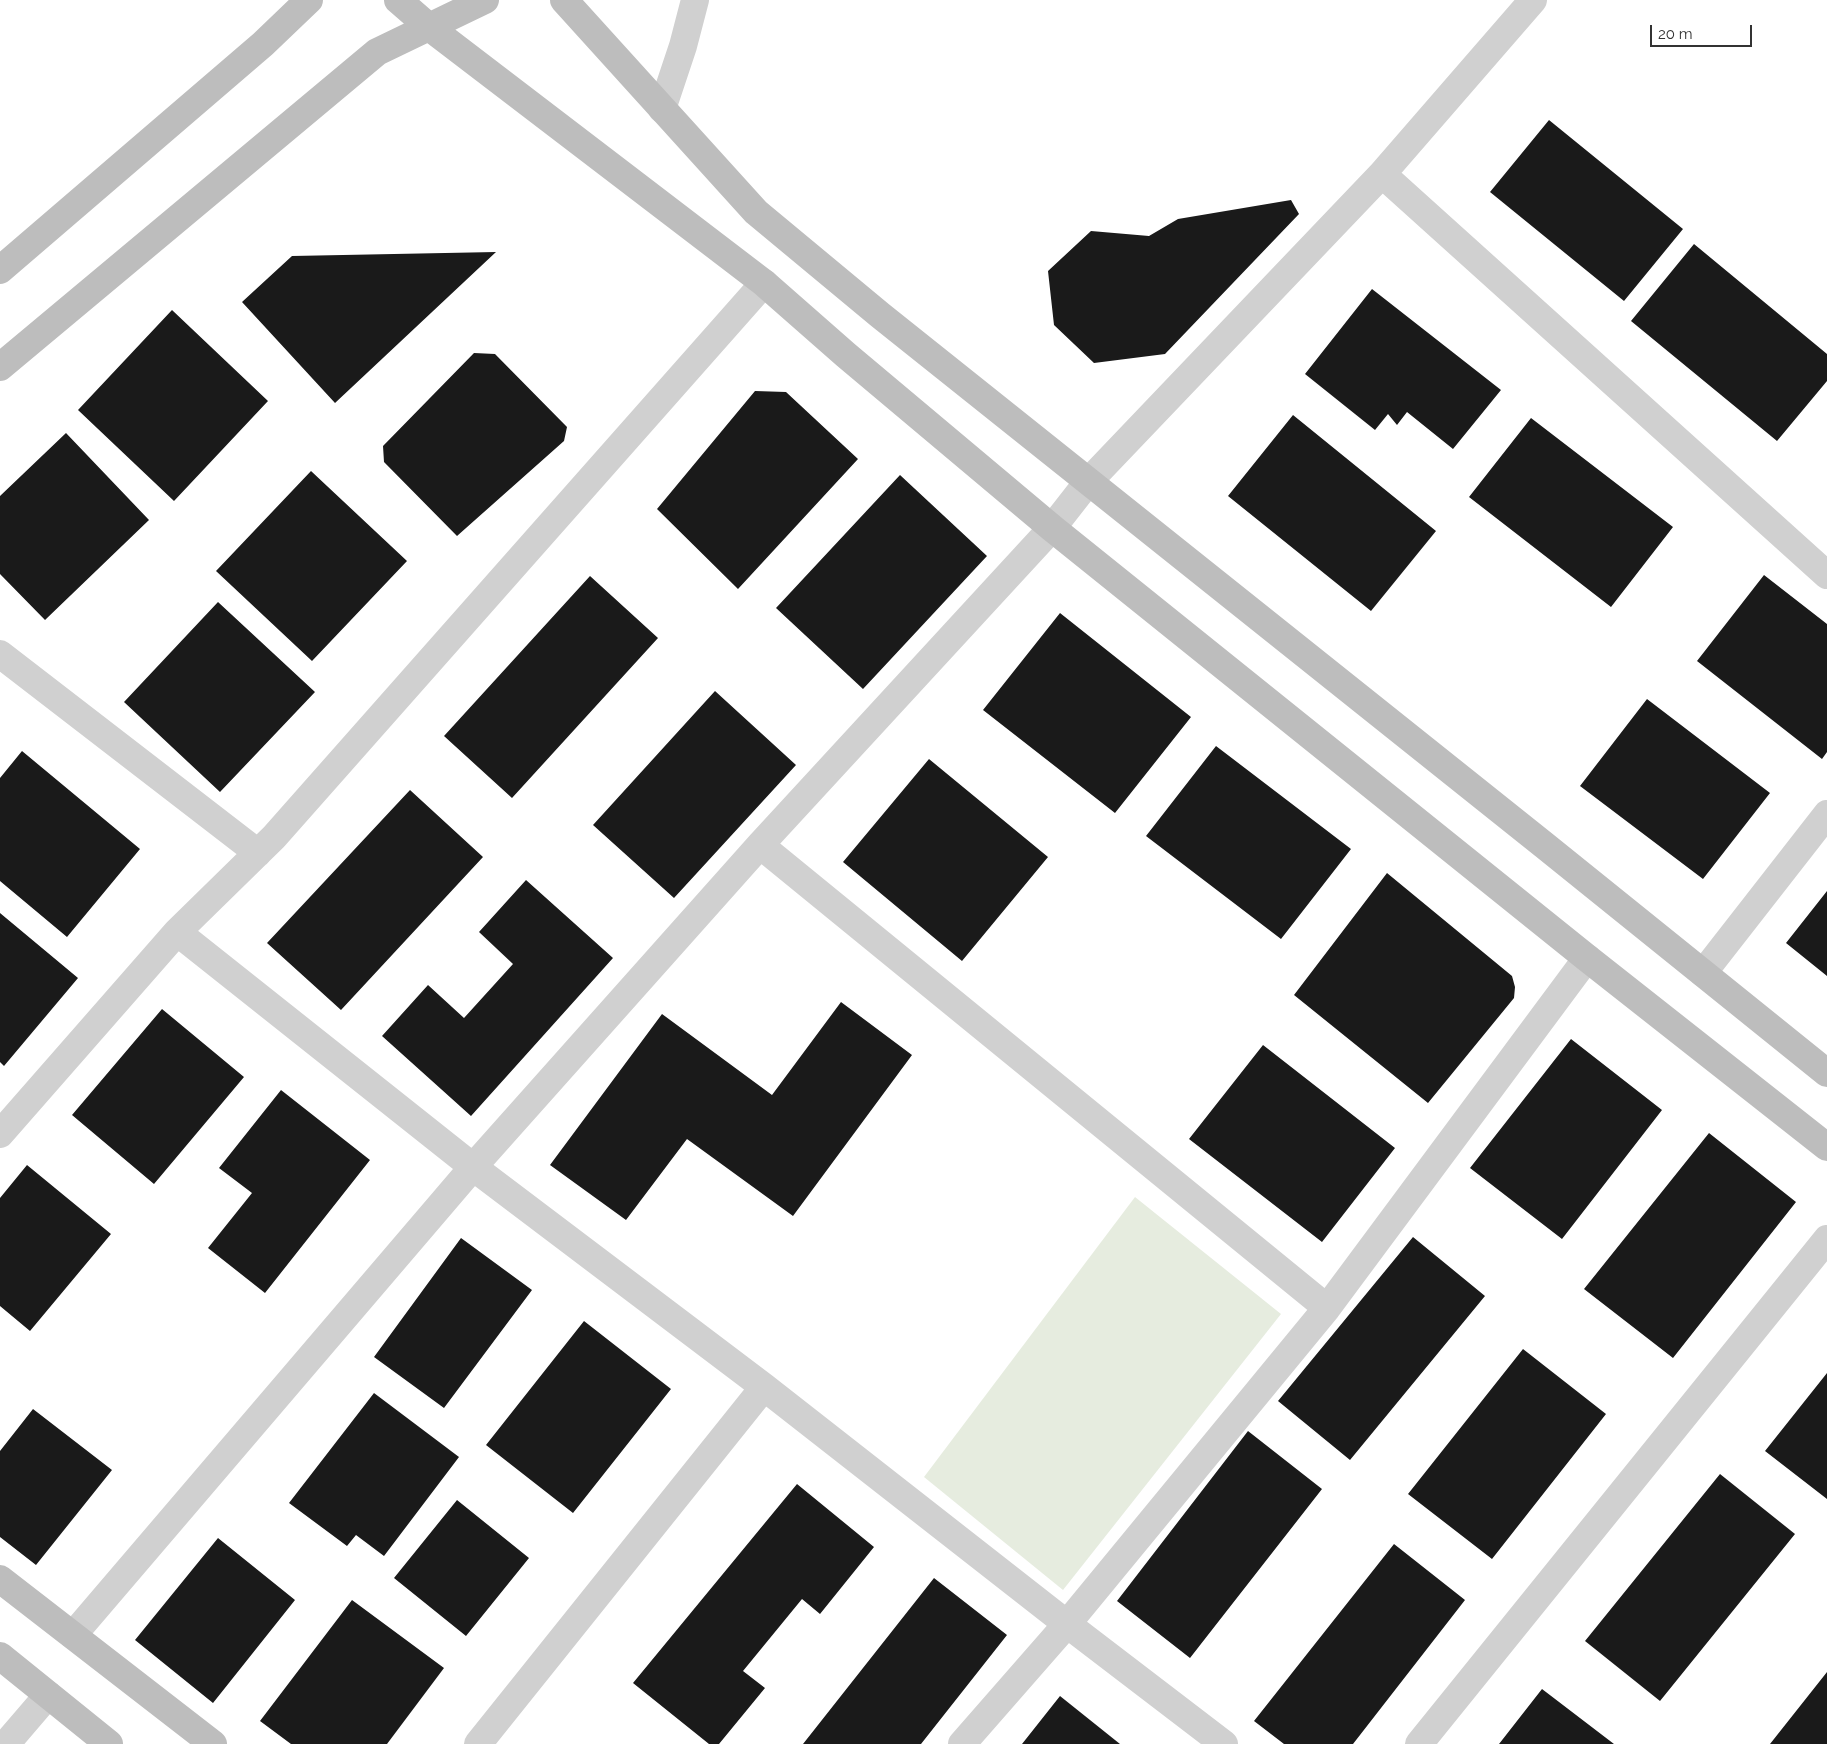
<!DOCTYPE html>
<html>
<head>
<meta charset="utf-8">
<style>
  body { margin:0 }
  #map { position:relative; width:1827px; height:1744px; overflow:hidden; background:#fff; font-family:Raleway,sans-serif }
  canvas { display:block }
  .scale { position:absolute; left:1650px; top:25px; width:102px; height:22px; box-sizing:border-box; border:2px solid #333; border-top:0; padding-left:6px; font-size:15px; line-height:18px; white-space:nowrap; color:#333; -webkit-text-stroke:4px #fff; paint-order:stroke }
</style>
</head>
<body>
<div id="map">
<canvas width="1827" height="1744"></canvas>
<div class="scale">20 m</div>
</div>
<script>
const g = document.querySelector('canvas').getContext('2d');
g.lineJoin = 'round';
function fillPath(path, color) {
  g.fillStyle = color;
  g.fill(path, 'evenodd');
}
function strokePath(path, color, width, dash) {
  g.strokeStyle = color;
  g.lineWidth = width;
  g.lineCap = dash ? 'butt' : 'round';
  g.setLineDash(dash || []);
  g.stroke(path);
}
fillPath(new Path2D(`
  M1135 1197 1281 1314 1063 1590 924 1477Z`), '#e6ecdf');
fillPath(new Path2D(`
  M1549 120 1683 229 1624 301 1490 192Z
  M1291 200 1299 214 1165 354 1094 363 1054 325 1048 271 1091 231 1149 236 1178 219Z
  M1694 244 1827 354V381L1777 441 1631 321Z
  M496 252 335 403 242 302 292 256Z
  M1372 289 1501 390 1453 449 1407 412 1397 425 1388 414 1375 430 1305 374Z
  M172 310 268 401 174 501 78 410Z
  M474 353 495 354 567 427 564 441 457 536 384 462 383 446Z
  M755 391 786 392 858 459 738 589 657 509Z
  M1293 415 1436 531 1371 611 1228 496Z
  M1531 418 1673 527 1611 607 1469 497Z
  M66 433 149 520 45 620 0 574V496Z
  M311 471 407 561 312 661 216 571Z
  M900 475 987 556 863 689 776 608Z
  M1764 575 1827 624V752L1822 759 1697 661Z
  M590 576 658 638 512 798 444 736Z
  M218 602 315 692 220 792 124 702Z
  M1060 613 1191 717 1115 813 983 710Z
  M715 691 796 765 674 898 593 825Z
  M1647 699 1770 793 1703 879 1580 786Z
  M1216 746 1351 849 1281 939 1146 836Z
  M22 751 140 849 67 937 0 881V778Z
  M929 759 1048 857 962 961 843 862Z
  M410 790 483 857 341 1010 267 943Z
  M1387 873 1512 976 1515 987 1514 998 1428 1103 1294 995Z
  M526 880 613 958 471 1116 382 1036 428 985 464 1018 513 964 479 932Z
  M1827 891V976L1786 943Z
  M0 913 78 978 4 1066 0 1062Z
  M841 1002 912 1055 793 1216 687 1139 626 1220 550 1165 662 1014 772 1095Z
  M162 1009 244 1077 154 1184 72 1115Z
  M1571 1039 1662 1110 1562 1239 1470 1168Z
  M1263 1045 1395 1148 1322 1242 1189 1139Z
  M281 1090 370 1160 265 1293 208 1248 252 1193 219 1168Z
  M1709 1133 1796 1202 1673 1358 1584 1289Z
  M27 1165 111 1234 30 1331 0 1306V1198Z
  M1413 1237 1485 1296 1350 1460 1278 1401Z
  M461 1238 532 1290 444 1408 374 1357Z
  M584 1321 671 1389 573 1513 486 1445Z
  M1523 1349 1606 1414 1492 1559 1408 1494Z
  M1827 1373V1499L1765 1451Z
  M374 1393 459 1457 384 1556 356 1535 347 1546 289 1503Z
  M33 1409 112 1470 36 1565 0 1537V1451Z
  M1248 1431 1322 1489 1190 1658 1117 1601Z
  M1720 1474 1795 1534 1660 1701 1585 1641Z
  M797 1484 874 1547 820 1614 802 1599 743 1671 765 1688 719 1744H709L633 1683Z
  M457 1500 529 1558 466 1636 394 1578Z
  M218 1538 295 1600 213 1703 135 1640Z
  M1394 1544 1465 1600 1353 1744H1284L1254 1721Z
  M934 1578 1007 1635 921 1744H803Z
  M352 1600 444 1668 387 1744H291L260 1721Z
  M1827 1672V1744H1770Z
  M1542 1689 1614 1744H1499Z
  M1060 1696 1120 1744H1022Z`), '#1a1a1a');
strokePath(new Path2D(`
  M662 109 683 46 695 0
  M1382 174 1827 575
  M0 654 258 853
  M760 845 1327 1308
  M177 932 473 1167 764 1387 1067 1624 1224 1744
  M1703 973 1827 814
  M0 1134 177 932 274 837 764 283
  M73 1635 473 1167 760 845 1052 528 1088 482 1382 174 1533 0
  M6 1744 48 1695
  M478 1744 764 1387
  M962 1744 1067 1624 1327 1308 1587 958
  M1419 1744 1827 1239`), '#d0d0d0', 28);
strokePath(new Path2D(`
  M398 0 429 27 764 283 846 355 1052 528 1587 958 1827 1147
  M564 0 756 212 880 315 1544 845 1827 1073
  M0 270 263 44 309 0
  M0 367 377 52 485 0
  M0 1579 213 1744
  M0 1656 109 1744`), '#bdbdbd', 28);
</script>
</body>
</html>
